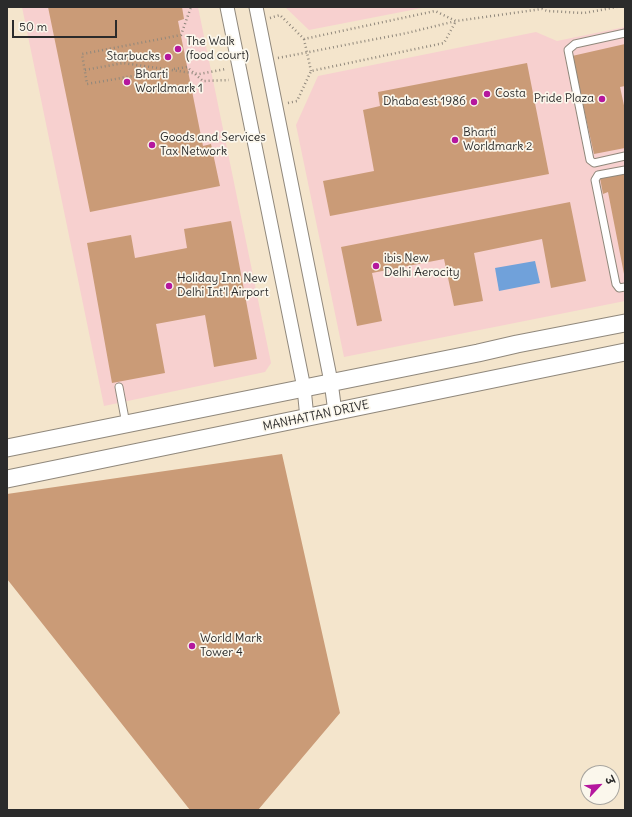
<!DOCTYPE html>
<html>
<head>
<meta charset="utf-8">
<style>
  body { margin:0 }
  #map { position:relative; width:632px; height:817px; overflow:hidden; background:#f4e5cc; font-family:Delius,"Playpen Sans Deva",sans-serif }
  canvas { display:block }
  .frame { position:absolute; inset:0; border:8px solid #2b2b2b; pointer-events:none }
  .north { position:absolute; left:580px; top:765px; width:40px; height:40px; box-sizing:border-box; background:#fbf7ec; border:1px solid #a8a59f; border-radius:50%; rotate:64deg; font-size:11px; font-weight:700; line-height:16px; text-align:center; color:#2b2b2b }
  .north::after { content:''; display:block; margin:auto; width:14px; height:18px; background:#b5179e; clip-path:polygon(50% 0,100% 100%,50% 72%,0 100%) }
  .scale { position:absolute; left:12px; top:20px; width:105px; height:18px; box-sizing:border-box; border:2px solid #2b2b2b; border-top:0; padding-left:5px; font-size:12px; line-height:14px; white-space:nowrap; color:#2b2b2b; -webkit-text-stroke:3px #fbf7ec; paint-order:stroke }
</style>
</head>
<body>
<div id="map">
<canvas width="632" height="817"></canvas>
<div class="frame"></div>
<div class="north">उ</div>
<div class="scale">50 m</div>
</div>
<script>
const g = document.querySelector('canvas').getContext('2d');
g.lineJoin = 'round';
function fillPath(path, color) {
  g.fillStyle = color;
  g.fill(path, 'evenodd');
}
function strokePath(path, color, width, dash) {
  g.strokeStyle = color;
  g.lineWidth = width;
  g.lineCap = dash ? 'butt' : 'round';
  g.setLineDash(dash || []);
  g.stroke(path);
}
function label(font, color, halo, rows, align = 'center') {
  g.font = font + ' Delius,sans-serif';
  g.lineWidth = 3.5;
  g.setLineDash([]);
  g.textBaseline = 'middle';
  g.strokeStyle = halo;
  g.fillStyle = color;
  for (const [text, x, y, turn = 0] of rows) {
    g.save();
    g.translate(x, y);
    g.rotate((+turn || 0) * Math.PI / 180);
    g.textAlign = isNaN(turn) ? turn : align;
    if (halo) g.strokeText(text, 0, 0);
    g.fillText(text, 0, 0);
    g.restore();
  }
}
fillPath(new Path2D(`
  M22 7H198L271 363 265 372 104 406Z
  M285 7H427L309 30Z
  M625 27V301L344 357 296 125 318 76 536 32 557 41Z`), '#f7d0cf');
fillPath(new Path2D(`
  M535 261 540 283 499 291 495 268Z`), '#70a1da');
fillPath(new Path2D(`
  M48 7H182L184 19 178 21 203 146 211 144 220 186 90 212Z
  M625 44V86L620 87 625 110V148L594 154 572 56Z
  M527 63 549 174 330 216 323 181 374 171 363 110 380 106 378 92Z
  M625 174V274H624L608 192 603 194 600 178Z
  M570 202 586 281 551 288 542 239 474 253 483 301 454 306 444 259 372 273 382 321 357 326 341 247Z
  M231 221 257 359 214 367 205 315 156 324 165 373 112 383 87 243 131 235 135 258 187 248 184 229Z
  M282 454 340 713 258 810H190L7 579V494Z`), '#ca9b77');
const service = new Path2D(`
  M625 33 575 44 568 50 590 160 594 163 625 156
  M625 170 598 175 595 180 616 284 619 288 625 287
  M119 387 126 424`);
const minor = new Path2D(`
  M227 7 304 388 307 418
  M256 7 331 382 335 412`);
const tertiary = new Path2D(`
  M7 448 478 353 517 344 625 323
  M7 479 625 352`);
strokePath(service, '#90887c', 9);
strokePath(minor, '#90887c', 15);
strokePath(tertiary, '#90887c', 19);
strokePath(new Path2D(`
  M270 18 280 15 304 39 435 11 456 21 542 9 547 11 584 13 617 7
  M304 39 311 71
  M278 58 407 33 456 21
  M174 69 187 67 203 81 229 80
  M85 70 123 63 199 74 226 69
  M167 70 87 84 82 54 181 35 191 7
  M288 103 297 101 311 71 444 43 456 21`), '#90887c', 2.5, [1, 3]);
strokePath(service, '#fff', 7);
strokePath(minor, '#fff', 13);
strokePath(tertiary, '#fff', 17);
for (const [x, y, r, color] of [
  [178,49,4,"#b5179e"],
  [168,57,4,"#b5179e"],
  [127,82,4,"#b5179e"],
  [487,94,4,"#b5179e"],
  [602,99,4,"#b5179e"],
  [474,102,4,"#b5179e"],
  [455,140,4,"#b5179e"],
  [152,145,4,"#b5179e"],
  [376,266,4,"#b5179e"],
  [169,286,4,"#b5179e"],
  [192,646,4,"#b5179e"]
]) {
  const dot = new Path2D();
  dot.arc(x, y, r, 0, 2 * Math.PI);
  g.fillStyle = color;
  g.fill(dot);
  strokePath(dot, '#fbf7ec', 1.5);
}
label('12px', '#2b2b2b', '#fbf7ec', [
  ["The Walk",186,42],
  ["(food court)",186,56],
  ["Starbucks",160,57,"right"],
  ["Bharti",135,75],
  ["Worldmark 1",135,89],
  ["Costa",495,94],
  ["Pride Plaza",594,99,"right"],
  ["Dhaba est 1986",466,102,"right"],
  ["Bharti",463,133],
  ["Worldmark 2",463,147],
  ["Goods and Services",160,138],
  ["Tax Network",160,152],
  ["ibis New",384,259],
  ["Delhi Aerocity",384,273],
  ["Holiday Inn New",177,279],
  ["Delhi Int'l Airport",177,293],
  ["World Mark",200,639],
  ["Tower 4",200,653]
], 'left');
label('12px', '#2b2b2b', '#fbf7ec', [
  ["MANHATTAN DRIVE",316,416,-12]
]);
</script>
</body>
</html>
